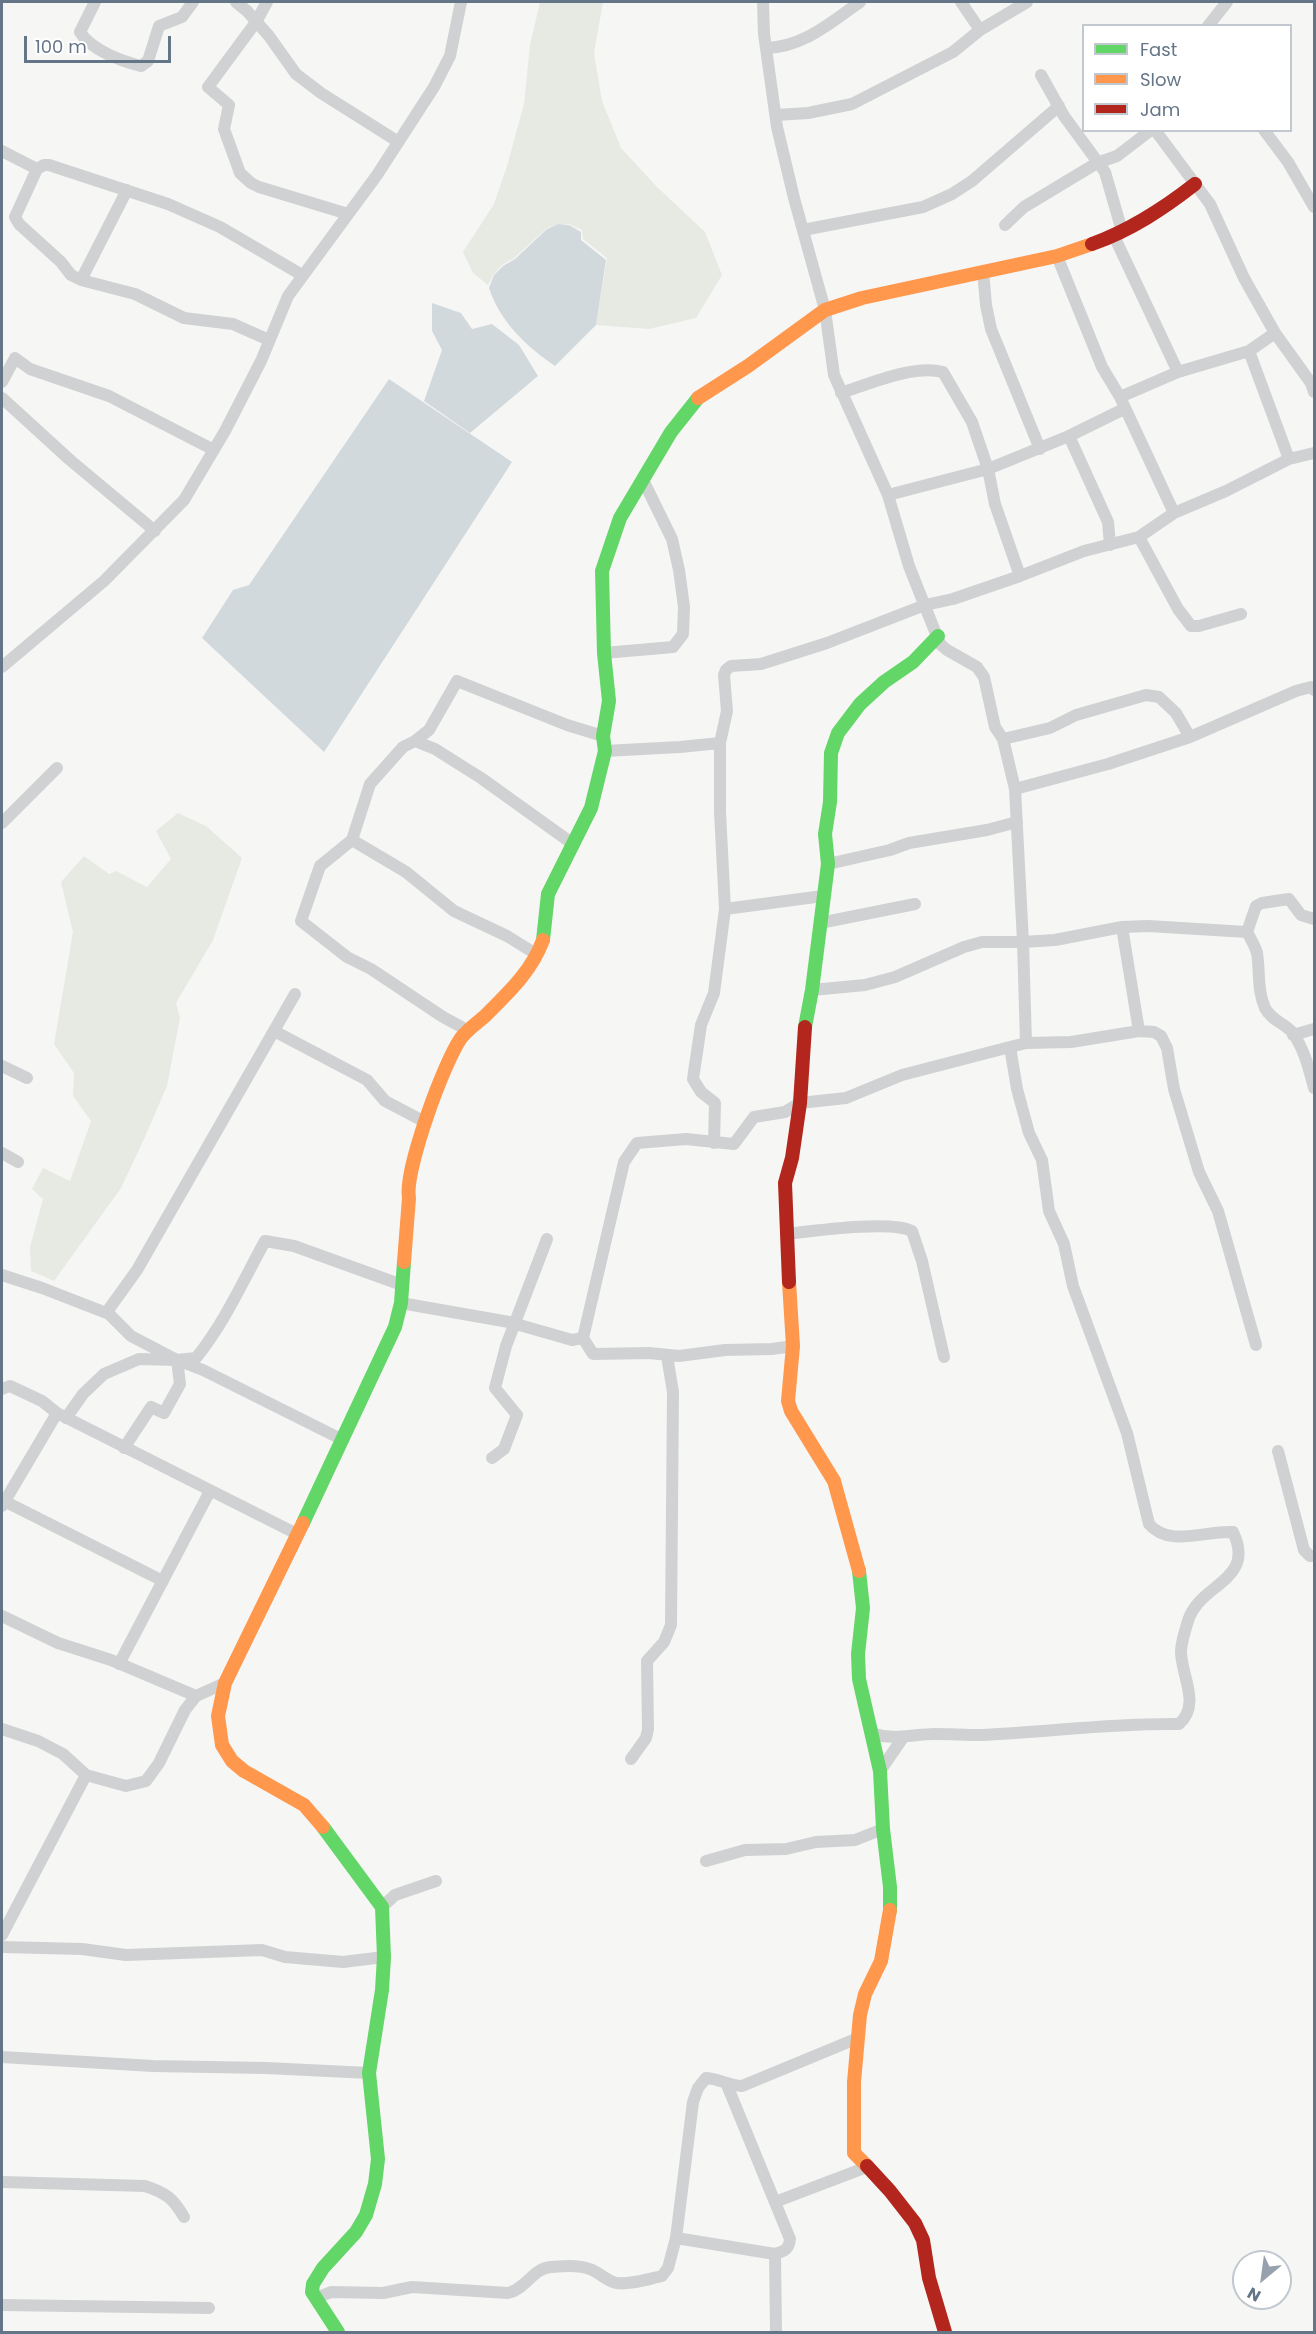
<!DOCTYPE html>
<html>
<head>
<meta charset="utf-8">
<style>
  body { margin:0 }
  #map { position:relative; width:1316px; height:2334px; overflow:hidden; background:#f6f6f5; font-family:Poppins,sans-serif }
  canvas { display:block }
  .frame { position:absolute; inset:0; border:3px solid #647587; pointer-events:none }
  .legend { position:absolute; left:1082px; top:24px; width:210px; height:108px; box-sizing:border-box; background:#fff; border:2px solid #c1c8cf; margin:0; padding:8px 10px; list-style:none; font-size:18px; color:#647587 }
  .legend li { display:flex; align-items:center; gap:12px; height:30px }
  .legend b { width:30px; border:2px solid #c1c8cf }
  .north { position:absolute; left:1232px; top:2250px; width:60px; height:60px; box-sizing:border-box; background:#fff; border:2px solid #c1c8cf; border-radius:50%; rotate:209deg; font-size:16px; font-weight:700; line-height:24px; text-align:center; color:#647587 }
  .north::after { content:''; display:block; margin:auto; width:21px; height:27px; background:#97a2ae; clip-path:polygon(50% 0,100% 100%,50% 72%,0 100%) }
  .scale { position:absolute; left:24px; top:36px; width:147px; height:27px; box-sizing:border-box; border:3px solid #647587; border-top:0; padding-left:8px; font-size:18px; line-height:21px; white-space:nowrap; color:#647587; -webkit-text-stroke:4px #fff; paint-order:stroke }
</style>
</head>
<body>
<div id="map">
<canvas width="1316" height="2334"></canvas>
<div class="frame"></div>
<ul class="legend">
<li><b style="height:8px;background:#63d668"></b>Fast</li>
<li><b style="height:8px;background:#ff974d"></b>Slow</li>
<li><b style="height:8px;background:#b3261e"></b>Jam</li>
</ul>
<div class="north">N</div>
<div class="scale">100 m</div>
</div>
<script>
const g = document.querySelector('canvas').getContext('2d');
g.lineJoin = 'round';
function fillPath(path, color) {
  g.fillStyle = color;
  g.fill(path, 'evenodd');
}
function strokePath(path, color, width, dash) {
  g.strokeStyle = color;
  g.lineWidth = width;
  g.lineCap = dash ? 'butt' : 'round';
  g.setLineDash(dash || []);
  g.stroke(path);
}
fillPath(new Path2D(`
  M540 2H603L594 53 602 101 621 148 657 187 705 232 722 275 696 318 649 329 596 325 607 258 583 239 582 230 569 224H558L547 228 514 258 502 265 494 274 488 285 473 273 463 252 494 204 507 166 524 104 530 45Z
  M178 813 206 826 242 858 213 940 176 1003 180 1018 167 1086 144 1139 121 1188 54 1281 31 1271 30 1247 43 1199 32 1189 43 1168 70 1181 91 1121 73 1096 74 1073 54 1044 73 932 61 882 84 856 109 874 116 871 147 887 171 859 156 831Z`), '#e6eae3');
fillPath(new Path2D(`
  M558 224 569 225 581 232V240L606 260 596 325 555 366C527 347 500 322 489 288L494 275 503 266 515 259 547 229Z
  M432 303 461 313 472 329 492 324 519 345 538 376 470 433 424 401 442 350 432 331Z
  M389 379 512 462 324 752 202 638 233 590 249 585Z`), '#d2d9dd');
strokePath(new Path2D(`
  M95 2 80 32C91 50 121 61 141 66L148 61 159 26 182 17 193 2
  M236 2 247 11 269 36 296 74 321 93 397 141
  M267 2 256 22 208 87 229 105 224 129 240 173 251 183 259 187 348 214
  M763 2 764 34 777 127 794 198 825 310 834 375 888 495 909 566 940 644 947 650 977 667 984 677 995 727 1003 739 1015 789 1023 942 1055 940 1122 927 1148 926 1247 932C1251 939 1255 946 1257 953 1260 971 1257 990 1265 1008 1271 1020 1284 1023 1292 1032 1304 1048 1309 1069 1314 1088
  M961 2 980 30
  M1208 26 1227 2
  M766 48C804 47 831 22 860 2
  M1041 75 1064 116 1105 172 1122 231
  M776 115 808 113 852 104 953 52 980 30 1027 2
  M1155 130 1210 204 1244 278 1275 333 1311 383 1314 392
  M1264 130 1288 162 1314 207
  M2 151 37 169
  M1005 225 1024 207 1097 163 1117 156 1151 130
  M803 230 923 207 952 194 972 181 1059 106
  M1114 236 1178 372
  M1057 256 1102 367 1120 397 1174 513
  M983 271 986 305 991 329 1040 449
  M81 280 127 190
  M269 340 233 324 184 318 135 294 81 280 71 275 61 262 19 224 15 217 37 169 44 165H49L168 204 220 227 302 275
  M1249 351 1289 459
  M2 382 15 358 30 369 109 396 214 450
  M841 393C869 384 914 364 943 372L972 422 988 469 995 504 1020 576
  M1120 397 1178 372 1249 351 1275 333
  M2 398 70 460 155 531
  M1069 436 1108 522 1110 545
  M888 495 988 469 1069 436 1124 409
  M1139 537 1178 609 1191 626H1199L1241 614
  M604 653 673 647 683 634 684 607 679 570 672 539 643 480
  M2 667 104 581 184 500 225 431 261 361 288 296 377 175 434 87 450 56 461 2
  M1003 739 1050 728 1076 715 1146 695 1159 697 1176 713 1190 737
  M415 741 429 730 457 681 567 725 603 736
  M605 751 680 747 720 743
  M1015 789 1108 764 1190 737 1296 691 1311 687 1314 690
  M2 823 57 768
  M352 840 406 872 454 911 507 936 536 954
  M828 864 890 850 909 843 987 830 1017 822
  M725 909 720 812V743L727 711 724 675 726 670 731 666 761 664 827 643 925 605 953 599 1020 576 1084 551 1139 537 1174 513 1226 491 1289 459 1314 453
  M820 923 915 904
  M1122 927 1139 1031
  M1247 932 1256 906 1262 903 1289 899 1301 915 1314 919
  M812 990 865 985 895 977 964 947 982 942H1023L1026 1043 1010 1047 1017 1089 1029 1133 1042 1160 1049 1211 1064 1244 1073 1286 1127 1433 1149 1524C1169 1548 1207 1530 1233 1532 1256 1580 1202 1583 1189 1618 1186 1627 1182 1640 1181 1650 1180 1674 1202 1704 1179 1724 1112 1723 1047 1732 981 1735 965 1735 950 1734 935 1734 912 1734 894 1741 871 1733
  M274 1031 367 1080 385 1101 425 1122
  M469 1031 443 1017 371 969 347 957 301 921 320 866 352 840 370 784 403 747 415 741 435 749 481 778 573 844
  M1293 1035 1314 1029
  M1026 1043 1071 1042 1139 1031 1154 1032 1161 1036 1167 1048 1174 1089 1199 1172 1218 1211 1256 1345
  M2 1066 27 1078
  M714 1143 715 1103 701 1092 693 1079 701 1025 714 993 725 909 823 896
  M2 1153 18 1162
  M786 1234C813 1231 890 1220 912 1231L922 1261 944 1357
  M2 1275 42 1288 109 1314 131 1336 177 1360 139 1359 104 1374 83 1394 66 1418
  M401 1303 509 1322 572 1340 583 1338 593 1354 649 1353 679 1356 725 1350 772 1349 793 1346
  M109 1314V1309L137 1270 295 994
  M583 1338 624 1162 637 1143 686 1139 734 1144 754 1117 785 1112 800 1103 846 1098 902 1075 1010 1047
  M2 1389 10 1386 42 1401 57 1413
  M343 1440 203 1370 177 1360 196 1358C225 1322 243 1281 265 1241L294 1246 402 1285
  M124 1448 151 1407 164 1413 180 1384 177 1360
  M1278 1451 1304 1550 1310 1556H1314
  M492 1458 504 1449 517 1415 495 1388 506 1346 547 1239
  M4 1501 163 1581
  M2 1506 57 1413 297 1534
  M2 1616 58 1643 111 1660 196 1696
  M119 1664 210 1491
  M2 1729 38 1741 63 1754 86 1775 126 1786 146 1781 159 1763 185 1710 196 1696 225 1683
  M631 1759 646 1738 648 1729 647 1661 664 1642 671 1625 673 1392 667 1356
  M880 1771 902 1739
  M706 1861 745 1850 786 1849 816 1842 855 1840 883 1829
  M382 1907 395 1895 436 1881
  M2 1935 86 1775
  M2 1947 82 1949 126 1955 262 1950 285 1957 343 1962 384 1957
  M2 2057 153 2066 266 2068 369 2073
  M2 2182 145 2186C166 2193 173 2198 184 2217
  M775 2202 867 2167
  M676 2238 775 2254C785 2251 789 2249 790 2239L727 2085
  M775 2254 776 2332
  M316 2298 331 2292 383 2293 412 2287 508 2293C526 2289 533 2268 551 2267 565 2266 583 2264 596 2272 603 2276 608 2281 616 2283 630 2285 648 2279 662 2276L668 2268 676 2238 693 2102 698 2088 706 2078C719 2079 728 2085 742 2086L858 2038
  M2 2305 209 2308`), '#d0d1d2', 12);
strokePath(new Path2D(`
  M543 940 548 894 591 808 605 751 603 736 609 701 604 653 602 571 620 518 671 432 698 398
  M805 1027 812 990 828 864 825 834 830 802 831 753 838 733 860 704 884 682 913 662 938 636
  M303 1523 395 1327 401 1303 404 1262
  M859 1571 863 1608 858 1654 859 1679 880 1771 883 1829 890 1887V1910
  M323 1827 382 1907 384 1957 382 1990 369 2073 378 2159 375 2184 366 2215 356 2232 323 2268 313 2284 312 2292 338 2332`), '#63d668', 14);
strokePath(new Path2D(`
  M698 398 748 366 825 310 862 298 1057 256 1092 244
  M404 1262 409 1198C404 1171 444 1062 461 1038 467 1030 477 1023 485 1016 508 993 532 971 543 940
  M789 1282 793 1346 788 1401 791 1411 834 1481 859 1571
  M303 1523 225 1683 218 1716 222 1745 232 1761 244 1771 304 1805 323 1827
  M867 2166 854 2153V2082L860 2015 865 1994 881 1961 890 1910`), '#ff974d', 14);
strokePath(new Path2D(`
  M1092 244C1131 230 1163 209 1195 184
  M789 1282 785 1183 792 1158 800 1103 805 1027
  M867 2166 890 2191 915 2223 923 2240 929 2278 945 2332`), '#b3261e', 14);
</script>
</body>
</html>
